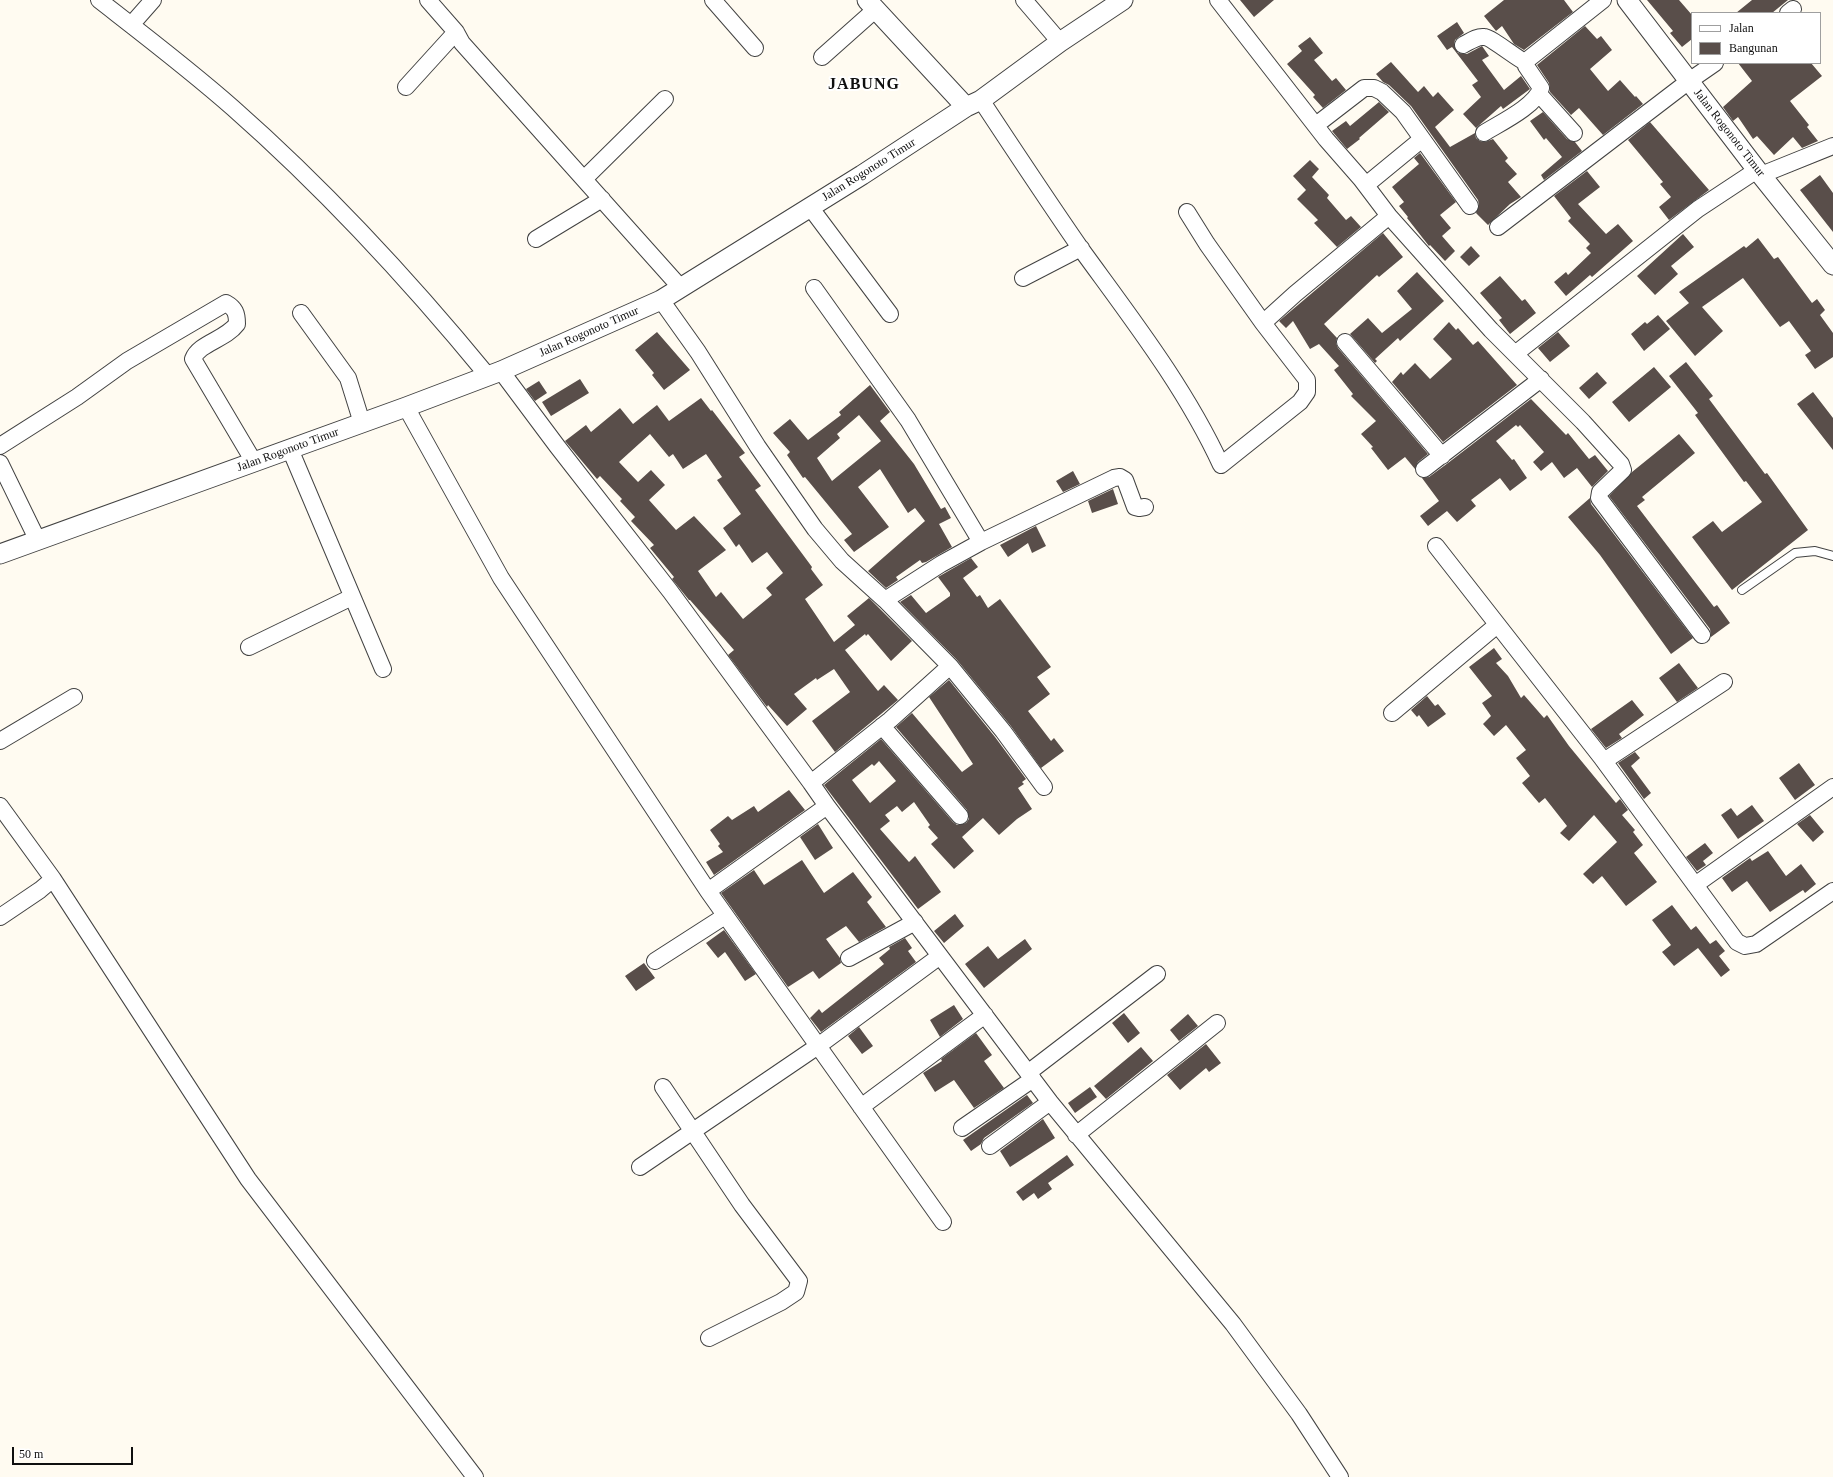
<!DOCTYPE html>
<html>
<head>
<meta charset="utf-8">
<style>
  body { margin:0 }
  #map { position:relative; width:1833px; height:1477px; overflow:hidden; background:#fffbf1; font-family:"Times New Roman",serif }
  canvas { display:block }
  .legend { position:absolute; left:1691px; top:12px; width:130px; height:52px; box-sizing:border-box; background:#fff; border:1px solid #9f9f9f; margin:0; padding:5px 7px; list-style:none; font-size:12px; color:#0f0f0f }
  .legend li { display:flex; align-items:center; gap:8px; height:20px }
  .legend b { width:20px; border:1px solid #9f9f9f }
  .scale { position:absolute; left:12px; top:1447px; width:121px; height:18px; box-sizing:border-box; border:2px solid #0f0f0f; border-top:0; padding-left:5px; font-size:12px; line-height:14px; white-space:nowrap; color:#0f0f0f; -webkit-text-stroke:3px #fff; paint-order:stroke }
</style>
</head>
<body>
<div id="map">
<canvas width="1833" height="1477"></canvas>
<ul class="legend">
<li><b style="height:5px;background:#fff"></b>Jalan</li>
<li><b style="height:11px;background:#594e4a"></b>Bangunan</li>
</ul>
<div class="scale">50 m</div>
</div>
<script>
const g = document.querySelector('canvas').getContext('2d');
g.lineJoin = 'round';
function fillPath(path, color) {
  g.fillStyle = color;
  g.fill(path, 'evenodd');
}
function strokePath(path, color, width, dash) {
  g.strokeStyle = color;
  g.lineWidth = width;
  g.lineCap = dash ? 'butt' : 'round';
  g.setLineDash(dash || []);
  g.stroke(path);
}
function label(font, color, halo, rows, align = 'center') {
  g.font = font + ' "Times New Roman",serif';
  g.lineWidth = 4;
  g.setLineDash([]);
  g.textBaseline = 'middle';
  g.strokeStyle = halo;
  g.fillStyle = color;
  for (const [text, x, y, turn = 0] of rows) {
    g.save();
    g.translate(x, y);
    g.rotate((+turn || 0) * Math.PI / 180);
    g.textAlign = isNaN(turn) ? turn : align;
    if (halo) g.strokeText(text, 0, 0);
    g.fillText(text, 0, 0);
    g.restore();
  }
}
fillPath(new Path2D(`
  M1240 0H1274L1254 17Z
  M1504 0H1564L1573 12 1524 50 1514 44 1502 26 1496 31 1484 16Z
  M1647 0H1679L1692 15V39L1682 47 1670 33 1673 31Z
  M1752 0H1788L1772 13H1736Z
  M1457 22 1464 33 1455 40 1454 45 1458 53 1467 54 1482 46 1489 56 1482 60 1504 90 1521 76 1530 89 1503 109 1501 106 1476 128 1463 114 1481 97 1472 85 1478 81 1452 47 1447 50 1437 36Z
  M1585 26 1597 39 1601 36 1612 50 1590 69 1608 91 1620 80 1635 97 1636 96 1643 104 1603 135 1579 108 1571 115 1550 92 1549 83 1537 65Z
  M1310 37 1323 53 1314 60 1332 81 1336 78 1346 90 1323 108 1313 97 1315 95 1287 64 1302 51 1298 46Z
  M1391 62 1418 92 1424 86 1433 97 1438 92 1454 110 1435 127 1450 147 1475 133 1476 138 1480 141 1485 142 1493 139 1508 158 1505 161 1517 174 1508 182 1521 197 1510 204 1488 225 1476 213 1479 205 1478 200 1411 106 1389 85 1383 82 1376 74Z
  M1738 63H1811L1822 76 1790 101 1809 125 1807 127 1818 141 1802 148 1793 137 1774 155 1757 136 1753 139 1738 117 1733 121 1723 107 1752 81Z
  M1379 102 1389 112 1359 138 1360 139 1347 149 1332 131 1346 121 1350 126Z
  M1543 112 1567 139 1575 142 1582 151 1544 180 1541 175 1562 157 1546 138 1544 140 1530 121Z
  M1650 122 1709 190 1669 220 1659 207 1671 197 1660 184 1663 182 1628 140Z
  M1420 153 1456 202 1440 215 1451 228 1442 236 1455 251 1445 261 1430 245 1429 246 1407 218 1408 217 1399 206 1404 202 1392 187 1419 164 1414 158Z
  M1310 160 1319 169 1312 177 1329 195 1327 198 1346 220 1351 216 1361 227 1337 247 1314 223 1318 220 1297 199 1306 190 1293 176Z
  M1587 171 1600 187 1578 204 1606 234 1618 224 1633 241 1592 277 1590 275 1566 296 1554 282 1566 272 1568 275 1591 253 1586 248 1590 244 1568 221 1571 218 1554 196Z
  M1820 175 1833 193V232L1800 190Z
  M1383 233 1403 257 1379 277 1377 275 1324 324 1337 338 1336 343 1338 348 1428 454 1418 462 1415 469 1405 457 1388 470 1371 448 1373 447 1361 434 1376 421 1351 396 1353 394 1334 370 1339 366 1319 344 1310 349 1293 321 1286 328 1279 321Z
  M1683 234 1694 247 1671 266 1678 274 1655 295 1637 276Z
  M1758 238 1774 259 1778 257 1812 303 1817 299 1825 310 1820 315 1833 333V357L1815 369 1805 355 1811 351 1789 321 1780 327 1743 278 1702 307 1723 331 1695 356 1666 321 1689 303 1679 292 1744 246 1746 248Z
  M1471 246 1480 256 1469 266 1460 257Z
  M1417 272 1444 301 1400 341 1398 338 1375 359 1377 361 1375 363 1350 334 1368 318 1382 333 1412 309 1397 291Z
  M1500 276 1522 301 1525 299 1536 313 1510 334 1499 320 1502 318 1480 293Z
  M1658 315 1670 329 1644 351 1631 334 1645 322 1647 324Z
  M1449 322 1456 330 1458 328 1473 345 1478 341 1517 385 1443 442 1392 382 1401 372 1403 375 1415 363 1430 379 1452 359 1433 339Z
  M657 332 690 370 664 390 652 375 654 373 635 350Z
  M1558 332 1570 346 1550 362 1538 348Z
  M1686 362 1713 396 1709 399 1765 474 1767 473 1808 530 1732 590 1692 537 1713 521 1722 532 1762 502 1746 481 1744 482 1695 415 1698 413 1669 376Z
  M1654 367 1671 387 1629 422 1612 402Z
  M1597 372 1607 383 1589 399 1579 388Z
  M580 379 589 393 551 416 542 402Z
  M539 381 547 393 535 401 526 389Z
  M870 385 890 412 880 421 914 464 941 509 945 507 951 518 939 524 952 547 926 562 922 563 920 560 896 577 898 580 886 588 868 571 925 521 915 508 908 513 880 469 858 487 889 527 854 552 844 540 852 534 805 477 803 478 787 455 790 452 773 433 790 419 808 440 841 415 839 412ZM859 415 881 441 832 481 817 458 840 438 837 434Z
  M1813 392 1833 418V450L1797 404Z
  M701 398 711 411 712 410 745 453 739 457 761 486 755 490 812 567 811 569 823 585 805 599 834 642 855 625 847 616 869 598 912 641 891 661 868 634 866 636 865 634 845 650 878 691 884 685 898 700 835 752 812 721 850 692 834 669 817 680 816 678 794 694 807 709 787 726 768 705 767 707 728 655 734 650 690 600H689L672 579 674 577 650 548 654 545 631 521 635 517 620 501 622 499 600 476 597 479 565 441 586 425 591 432 620 408 633 424 657 405 669 421ZM650 434 669 457 673 454 683 469 706 454 722 477 717 480 741 514 723 528 736 547 739 544 752 563 767 552 783 573 766 588 772 595 743 619 721 592 716 597 698 571 726 550 694 516 676 530 649 500 665 485 651 470 638 482 619 462Z
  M1531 399 1566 435 1568 433 1589 459 1595 455 1608 471 1592 487 1577 468 1564 478 1552 462 1541 471 1533 462 1544 452 1520 425 1518 427 1516 425 1496 441 1512 460 1514 459 1527 478 1510 491 1500 478 1471 500 1476 506 1457 522 1447 511 1428 526 1420 516 1439 501 1422 478 1429 477 1448 463Z
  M1679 434 1695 453 1642 497 1645 500 1637 506 1714 607 1717 605 1730 623 1711 637 1710 629 1609 496 1632 472Z
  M1073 471 1080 484 1063 492 1056 481Z
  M1113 489 1118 504 1092 513 1088 501Z
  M1590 498 1591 504 1693 638 1671 654 1600 555 1568 517Z
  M1036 526 1046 546 1032 553 1028 543 1008 557 1000 545Z
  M971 558 978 567 963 578 977 597 980 595 988 608 1000 599 1051 667 1037 677 1050 694 1028 711 1051 741 1054 738 1064 751 1041 768 1010 725 957 660 900 602 911 595 926 613 950 596V593L938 577Z
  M1494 648 1502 659 1496 663 1508 676 1521 698 1524 695 1544 718 1547 715 1569 746 1616 803 1620 799 1628 810 1622 815 1635 830 1633 832 1643 845 1634 853 1657 882 1626 906 1602 876 1593 884 1583 874 1617 842 1594 815 1569 841 1560 833 1567 826 1545 798 1539 803 1522 783 1530 776 1516 758 1526 750 1506 725 1494 736 1483 724 1491 716 1482 703 1492 696 1469 667Z
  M1679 663 1698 688 1677 702 1659 678Z
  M949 680 995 737 1026 779 1022 782 1024 784 1018 788 1032 809 1017 819 999 835 983 818 962 837 974 851 954 869 931 844 938 838 928 827 930 825 914 802 902 812 897 806 885 815 890 821 880 829 909 862 915 856 941 892 918 909 824 785 881 739 953 822 957 825 966 823 969 819 967 810 896 727 912 713 962 772 973 764 929 697ZM879 761 896 781 870 803 852 780 872 764 874 766Z
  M1427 696 1435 706 1438 704 1446 714 1428 727 1419 715 1417 717 1411 710Z
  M1632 700 1644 715 1619 734 1622 738 1606 748 1591 729Z
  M1635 752 1640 758 1631 766 1651 793 1644 799 1618 763Z
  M1799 763 1815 785 1795 800 1779 778Z
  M789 790 805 810 714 875 706 862 723 852 718 846 720 844 710 830 728 816 732 820 754 806 758 812Z
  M1752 805 1764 821 1738 839 1721 815 1731 808 1737 816Z
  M1810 815 1824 832 1813 842 1797 824Z
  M818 824 833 848 815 860 800 837Z
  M1705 843 1713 853 1703 861 1706 865 1697 871 1686 857Z
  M1768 851 1786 876 1801 864 1816 884 1805 893 1803 890 1770 912 1747 881 1732 892 1722 878 1750 858 1752 861Z
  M802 860 824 893 853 872 872 897 867 902 886 927 859 942 846 926 826 939 840 958 841 963 819 979 813 971 788 987 721 893 754 870 764 885Z
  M1672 905 1691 930 1696 926 1710 944 1716 940 1725 951 1719 956 1730 970 1721 977 1698 948 1674 966 1662 952 1671 945 1652 920Z
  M955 914 964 926 944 943 934 931Z
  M724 930 756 974 745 981 725 952 718 958 706 943Z
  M905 938 912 948 908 951 916 962 821 1032 810 1018 819 1009 822 1013 884 964 879 958 890 949 889 947Z
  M1025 939 1032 949 984 988 965 964 988 946 998 959Z
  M644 963 655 978 636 991 625 976Z
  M954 1005 963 1019 940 1037 930 1020Z
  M1124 1013 1140 1033 1128 1043 1112 1023Z
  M1188 1014 1198 1026 1179 1041 1170 1030Z
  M859 1027 873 1046 862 1054 848 1036Z
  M976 1033 992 1055 984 1061 1004 1088 974 1108 954 1080 935 1092 923 1073 942 1061 941 1059Z
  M1206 1044 1221 1063 1209 1072 1206 1068 1180 1090 1167 1075Z
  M1141 1047 1153 1061 1106 1099 1094 1086Z
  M1090 1087 1097 1097 1075 1113 1068 1103Z
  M1027 1095 1033 1103 984 1138 981 1144 971 1151 963 1140Z
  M1043 1119 1055 1138 1010 1167 1000 1151Z
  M1067 1155 1074 1165 1048 1183 1052 1189 1038 1199 1034 1193 1023 1201 1016 1192Z`), '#594e4a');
const service = new Path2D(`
  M1742 590 1795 553 1815 551 1833 556`);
const minor = new Path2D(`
  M99 0C144 35 190 70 233 108 326 190 410 281 488 376
  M428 0 456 32 462 43 681 288
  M713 0 755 48
  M1024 0 1060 42
  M1218 0 1326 139 1361 179 1389 216 1491 330 1515 354 1698 209 1757 170
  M1788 13 1793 9
  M131 25 153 0
  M1463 45C1469 42 1477 36 1484 37 1491 37 1516 58 1525 62
  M822 57 876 9
  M406 87 456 32
  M1539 94 1574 133
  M981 100C1014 150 1047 200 1081 249 1131 318 1185 387 1221 465L1300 402 1307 392V380L1263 323
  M1316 125 1364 88H1374L1382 92 1403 112 1470 206
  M1484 133C1500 123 1536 106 1541 88L1526 66V61L1603 0
  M1761 175 1833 146
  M584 179 665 99
  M1366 185 1422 139
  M810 207 890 314
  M1187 212 1207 244 1263 323 1295 294 1389 216
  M1498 227 1689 81 1715 63
  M536 239 602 199
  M1023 278 1081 248
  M814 288 908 420 981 542
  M661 300 698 352 758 447 815 529 842 561 885 600 950 666 1003 731 1044 787
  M301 313 348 378 362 423
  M1345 342 1442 456
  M1515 354 1583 422 1621 464 1623 470 1600 492 1599 498 1702 635
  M501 371 557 446 670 591 811 783
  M406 407 501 578 708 891 943 1222
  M0 446 77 397 127 361 226 303C235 308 237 313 237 324 225 340 199 343 193 359L254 462
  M290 449 383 669
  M0 463 37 539
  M1424 469 1541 379
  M1436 546 1601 757 1737 942 1745 946 1756 944 1833 891
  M885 600 941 564 981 542 1114 478 1120 477 1125 480 1135 507 1139 508 1145 507
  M249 647 352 597
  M1392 713 1497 625
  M882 726 960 816
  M0 741 74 697
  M1604 761 1724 682
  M0 806 53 879 40 890 0 917
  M827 806 1050 1102 1233 1324 1299 1414 1340 1477
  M53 879 248 1179 475 1477
  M1695 885 1833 787
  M708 891 827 806 811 783 890 720 950 666
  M849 958 915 922
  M655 961 725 916
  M1029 1072 1157 974
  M663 1087 742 1205 799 1281 796 1292 781 1302 709 1338
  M861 1107 985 1015
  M962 1128 1033 1079
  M1076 1135 1217 1023
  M990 1146 1050 1102
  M640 1167 818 1046 940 956`);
const tertiary = new Path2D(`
  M867 0 966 107
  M1627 0 1757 170 1833 265
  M0 554 406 407 501 371 661 300 862 175 966 107 981 100 1060 42 1123 0`);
strokePath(service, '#424242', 10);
strokePath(minor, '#424242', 18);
strokePath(tertiary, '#424242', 21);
strokePath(service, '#fff', 8);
strokePath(minor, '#fff', 16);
strokePath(tertiary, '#fff', 19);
label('12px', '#0f0f0f', '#fff', [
  ["Jalan Rogonoto Timur",1729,133,52],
  ["Jalan Rogonoto Timur",869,170,-32],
  ["Jalan Rogonoto Timur",589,332,-24],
  ["Jalan Rogonoto Timur",288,450,-20]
]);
g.letterSpacing = '1px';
label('bold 16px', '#0f0f0f', '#fff', [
  ["JABUNG",864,85]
]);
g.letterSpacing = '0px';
</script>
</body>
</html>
